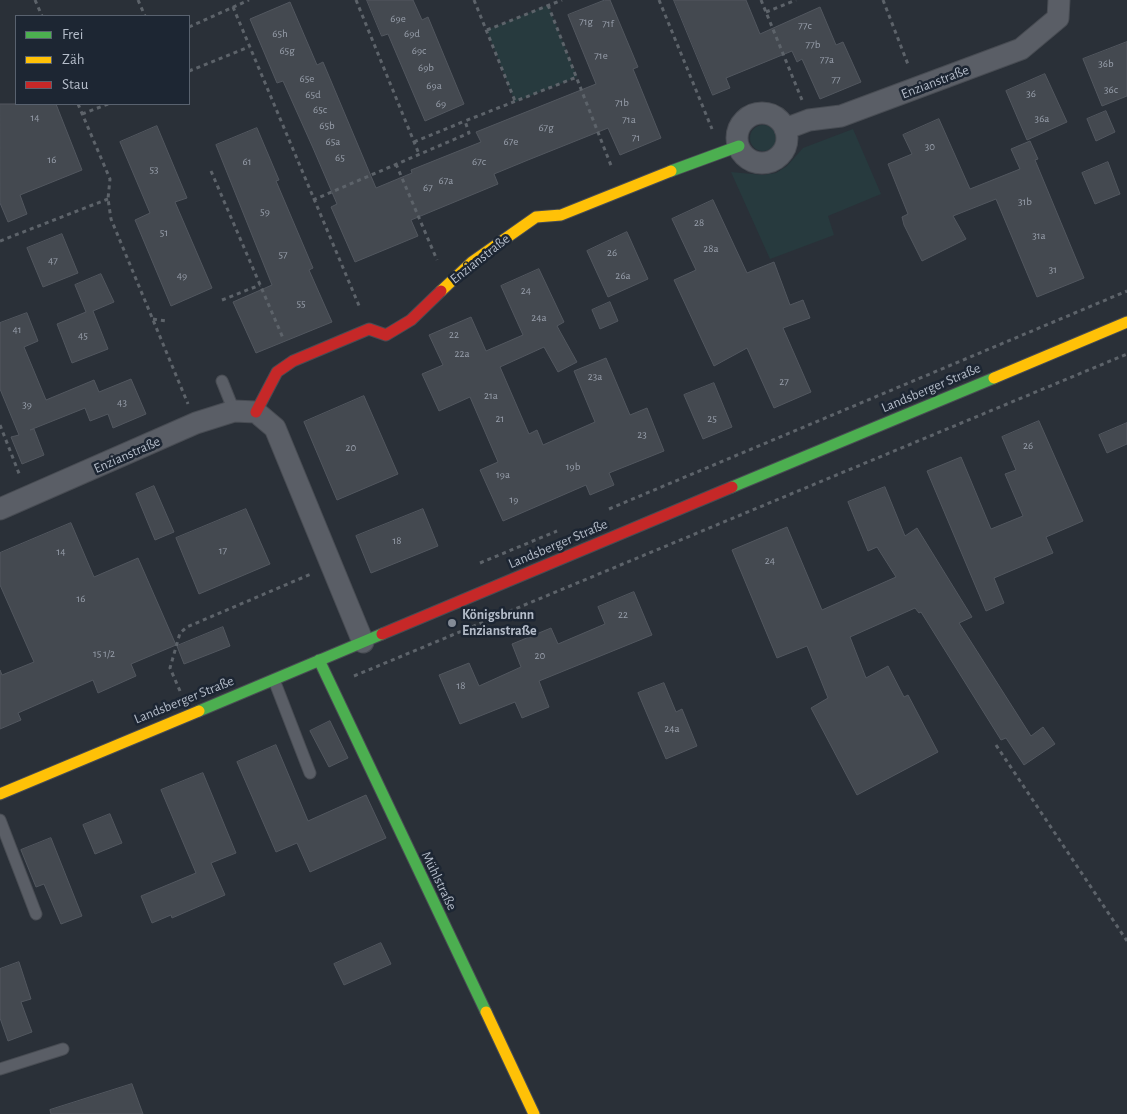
<!DOCTYPE html>
<html>
<head>
<meta charset="utf-8">
<style>
  body { margin:0 }
  #map { position:relative; width:1127px; height:1114px; overflow:hidden; background:#2a3038; font-family:"Alegreya Sans",sans-serif }
  canvas { display:block }
  .legend { position:absolute; left:15px; top:15px; width:175px; height:90px; box-sizing:border-box; background:#1d2633; border:1px solid #59626f; margin:0; padding:6px 9px; list-style:none; font-size:15px; color:#b4bcc9 }
  .legend li { display:flex; align-items:center; gap:10px; height:25px }
  .legend b { width:25px; border:1px solid #59626f }
</style>
</head>
<body>
<div id="map">
<canvas width="1127" height="1114"></canvas>
<ul class="legend">
<li><b style="height:6px;background:#4caf50"></b>Frei</li>
<li><b style="height:6px;background:#ffc107"></b>Zäh</li>
<li><b style="height:6px;background:#c62828"></b>Stau</li>
</ul>
</div>
<script>
const g = document.querySelector('canvas').getContext('2d');
g.lineJoin = 'round';
function fillPath(path, color) {
  g.fillStyle = color;
  g.fill(path, 'evenodd');
}
function strokePath(path, color, width, dash) {
  g.strokeStyle = color;
  g.lineWidth = width;
  g.lineCap = dash ? 'butt' : 'round';
  g.setLineDash(dash || []);
  g.stroke(path);
}
function label(font, color, halo, rows, align = 'center') {
  g.font = font + ' "Alegreya Sans",sans-serif';
  g.lineWidth = 5;
  g.setLineDash([]);
  g.textBaseline = 'middle';
  g.strokeStyle = halo;
  g.fillStyle = color;
  for (const [text, x, y, turn = 0] of rows) {
    g.save();
    g.translate(x, y);
    g.rotate((+turn || 0) * Math.PI / 180);
    g.textAlign = isNaN(turn) ? turn : align;
    if (halo) g.strokeText(text, 0, 0);
    g.fillText(text, 0, 0);
    g.restore();
  }
}
fillPath(new Path2D(`
  M548 5 577 77 515 102 487 30Z
  M750 138a13 13 0 1 1 26 0a13 13 0 1 1-26 0Z
  M853 129 881 194 828 216 834 235 770 259 731 172 763 175 776 173 787 166 803 148Z`), '#273a3e');
const building = new Path2D(`
  M367 0H413L422 20 428 17 464 104 425 121 388 34 382 36Z
  M605 0H610L638 67 633 69 661 138 620 155 608 128 528 160 494 174 498 184 411 220 418 236 355 262 331 207 337 204 313 148 283 81 277 83 250 19 290 2 317 65 323 62 376 188 412 173 411 170 481 142 476 132 596 84 568 15Z
  M674 0H746L760 34 820 7 836 45 843 42 861 82 820 99 802 59 797 62 792 51 726 78 730 88 713 95Z
  M1127 42V96L1102 106 1083 59Z
  M1045 74 1067 122 1027 140 1006 91Z
  M0 104H56L82 170 20 195 27 214 8 222 0 203Z
  M1106 111 1115 132 1096 141 1087 119Z
  M939 119 970 189 1020 169 1011 149 1030 141 1038 159 1035 160 1084 278 1037 297 996 199 953 216 966 239 922 261 904 225 902 217 908 214 888 164 912 154 903 135Z
  M157 126 187 198 175 202 212 288 171 306 135 220 150 213 120 142Z
  M257 128 279 180 276 181 313 268 309 270 332 322 256 353 233 302 272 285 216 145Z
  M1108 162 1120 194 1095 204 1082 173Z
  M713 200 747 273 774 262 790 305 803 300 810 318 783 328 811 392 774 408 747 348 714 366 674 280 696 270 672 219Z
  M627 232 648 279 608 297 587 251Z
  M62 234 78 273 43 287 27 248Z
  M539 269 564 322 557 326 577 362 558 372 544 347 500 367 529 434 537 430 543 445 595 422 574 371 606 358 630 415 647 408 664 451 609 473 614 485 590 495 586 485 503 521 480 470 498 462 470 397 439 411 422 374 443 365 429 335 471 317 486 351 523 335 501 286Z
  M101 274 114 302 93 311 108 349 72 363 57 324 86 312 75 285Z
  M610 302 618 321 600 329 592 310Z
  M27 313 38 341 24 347 46 400 94 380 99 392 131 379 146 414 113 428 108 414 90 421 85 408 30 430 34 429 44 455 22 464 11 437 19 435 0 389V323Z
  M714 383 732 427 703 439 684 395Z
  M364 396 398 474 337 500 304 422Z
  M1039 421 1083 521 1046 537 1053 553 994 578 1004 603 986 611 927 471 961 457 991 529 1023 516 1005 474 1016 470 1002 437Z
  M1127 423V444L1107 453 1099 435Z
  M154 486 174 532 155 540 136 494Z
  M885 487 905 536 917 528 972 617 959 623 1031 736 1043 727 1055 744 1024 765 1006 738 1001 740 921 612 919 613 915 608 850 637 866 678 888 666 904 697 908 695 938 752 857 795 811 708 828 698 807 646 777 658 732 550 787 527 822 610 896 577 877 547 868 551 848 502Z
  M246 509 270 564 199 594 176 538Z
  M423 509 438 546 371 573 356 536Z
  M71 523 94 577 138 558 176 645 131 664 136 676 98 693 93 680 18 713 21 720 0 729V670L2 675 34 662 0 585V553Z
  M634 592 652 635 539 681 549 707 522 718 515 702 460 724 439 675 469 663 479 686 521 667 512 644 551 628 558 644 605 624 598 607Z
  M223 627 230 646 184 664 177 646Z
  M664 683 676 712 682 709 697 746 666 759 638 693Z
  M330 721 348 758 329 767 310 731Z
  M276 745 308 821 366 795 386 838 310 872 297 843 276 852 237 762Z
  M203 773 236 853 211 863 225 895 172 918 171 915 152 923 141 896 196 873 161 790Z
  M110 814 122 843 95 854 83 825Z
  M51 838 82 916 61 924 44 884 36 887 21 850Z
  M381 943 391 964 344 985 334 964Z
  M19 962 31 999 21 1002 32 1032 8 1041 0 1018V969Z
  M132 1084 143 1114H51L50 1110Z`);
fillPath(building, '#444950');
strokePath(building, '#52575f', 1);
const lane = new Path2D(`
  M222 381 234 411
  M274 680 310 773
  M0 820 36 914
  M0 1069 63 1049`);
const street = new Path2D(`
  M737 138a25 25 0 1 1 50 0a25 25 0 1 1-50 0Z
  M785 129 809 120 841 116 1021 49 1058 18 1059 0
  M0 509 196 423 234 411 256 412 275 428 363 642`);
const fast = new Path2D(`
  M671 171 739 146
  M732 487 994 378
  M319 660 486 1012
  M199 711 382 634`);
const slow = new Path2D(`
  M441 291 472 262 536 217 561 215 671 171
  M994 378 1127 322
  M0 794 199 711
  M486 1012 534 1114`);
const jam = new Path2D(`
  M256 412 277 372 293 361 369 329 386 335 411 320 441 291
  M382 634 732 487`);
strokePath(lane, '#484c53', 13);
strokePath(street, '#484c53', 23);
strokePath(fast, '#484c53', 13);
strokePath(slow, '#484c53', 13);
strokePath(jam, '#484c53', 13);
strokePath(new Path2D(`
  M35 0 42 16
  M138 0 145 16
  M356 0 419 154
  M474 0 515 101
  M659 0 712 129
  M761 0 802 100
  M883 0 909 67
  M548 5 612 168
  M233 7 360 308
  M766 12 796 0
  M189 27 249 0
  M487 30 562 0
  M189 71 249 47
  M78 104 110 179 108 199 111 219 188 404
  M82 114 108 104
  M414 142 465 121
  M396 164 437 260
  M211 171 283 338
  M313 200 469 133 465 121 577 77
  M0 241 108 199
  M222 300 260 285
  M153 319 166 321
  M0 425 20 476
  M609 509 1127 291
  M480 563 557 531
  M354 676 1127 354
  M180 691 170 668 180 633 187 627 311 574
  M996 745 1127 941`), '#5d636a', 3, [4, 4]);
strokePath(lane, '#5a5e66', 11);
strokePath(street, '#5a5e66', 21);
strokePath(fast, '#4caf50', 11);
strokePath(slow, '#ffc107', 11);
strokePath(jam, '#c62828', 11);
for (const [x, y, r, color] of [
  [452,623,5,"#848b96"]
]) {
  const dot = new Path2D();
  dot.arc(x, y, r, 0, 2 * Math.PI);
  g.fillStyle = color;
  g.fill(dot);
  strokePath(dot, '#1d2633', 2);
}
label('11px', '#989fab', null, [
  ["69e",398,19],
  ["71g",586,22],
  ["71f",608,24],
  ["77c",805,26],
  ["65h",280,34],
  ["69d",412,34],
  ["77b",813,45],
  ["65g",287,51],
  ["69c",419,51],
  ["71e",601,56],
  ["77a",827,60],
  ["36b",1106,64],
  ["69b",426,68],
  ["65e",307,79],
  ["77",836,80],
  ["69a",434,86],
  ["36c",1111,90],
  ["36",1031,94],
  ["65d",313,95],
  ["71b",622,103],
  ["69",441,104],
  ["65c",320,110],
  ["14",35,118],
  ["36a",1042,119],
  ["71a",629,120],
  ["65b",327,126],
  ["67g",546,128],
  ["71",636,138],
  ["65a",333,142],
  ["67e",511,142],
  ["30",930,147],
  ["65",340,158],
  ["16",52,160],
  ["61",247,162],
  ["67c",479,162],
  ["53",154,170],
  ["67a",446,181],
  ["67",428,188],
  ["31b",1025,202],
  ["59",265,212],
  ["28",699,223],
  ["51",164,233],
  ["31a",1039,236],
  ["28a",711,249],
  ["26",612,253],
  ["57",283,255],
  ["47",53,261],
  ["31",1053,270],
  ["49",182,276],
  ["26a",623,276],
  ["24",526,291],
  ["55",301,304],
  ["24a",539,318],
  ["41",17,330],
  ["22",454,335],
  ["45",83,336],
  ["22a",462,354],
  ["23a",595,377],
  ["27",784,382],
  ["21a",491,396],
  ["43",122,403],
  ["39",27,405],
  ["21",500,419],
  ["25",712,419],
  ["23",642,435],
  ["26",1028,446],
  ["20",351,448],
  ["19b",573,467],
  ["19a",503,475],
  ["19",514,500],
  ["18",397,541],
  ["17",223,551],
  ["14",61,552],
  ["24",770,561],
  ["16",81,599],
  ["22",623,615],
  ["15 1/2",104,654],
  ["20",540,656],
  ["18",461,686],
  ["24a",672,729]
]);
label('14px', '#b4bcc9', '#1d2633', [
  ["Enzianstraße",935,82,-21],
  ["Enzianstraße",480,259,-38],
  ["Landsberger Straße",931,388,-23],
  ["Enzianstraße",127,455,-24],
  ["Landsberger Straße",558,544,-23],
  ["Landsberger Straße",184,700,-22],
  ["Mühlstraße",439,881,64]
]);
label('bold 14px', '#b4bcc9', '#1d2633', [
  ["Königsbrunn",462,615],
  ["Enzianstraße",462,631]
], 'left');
</script>
</body>
</html>
